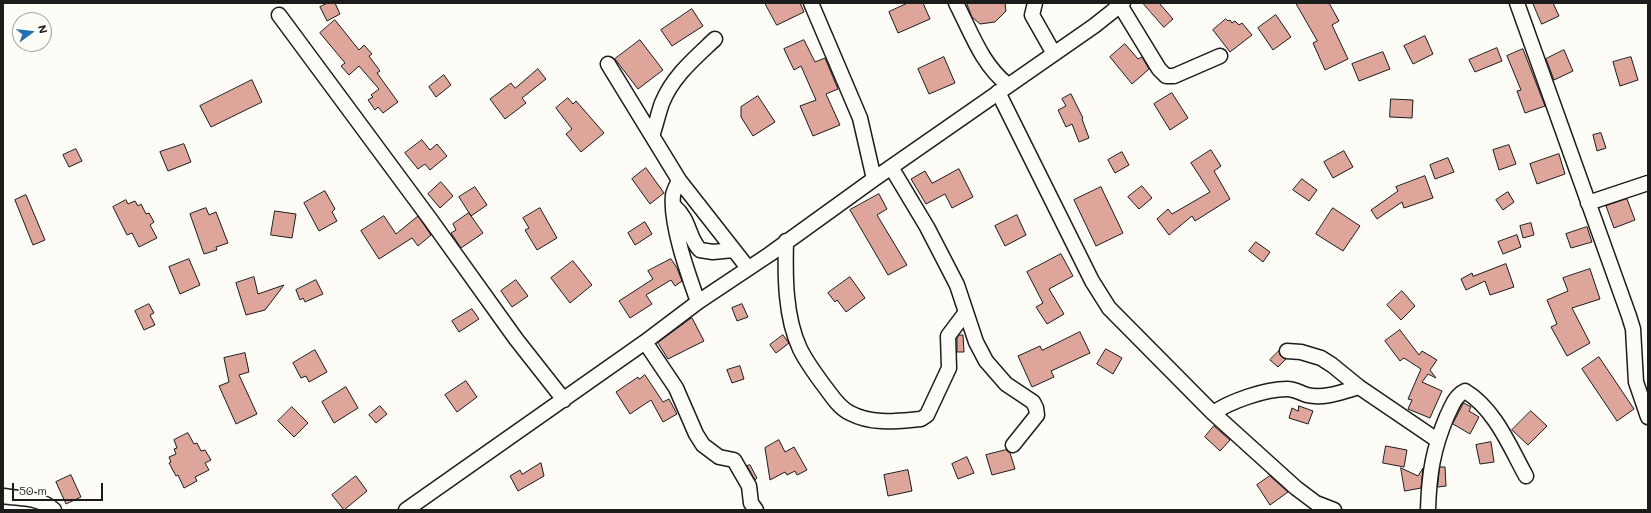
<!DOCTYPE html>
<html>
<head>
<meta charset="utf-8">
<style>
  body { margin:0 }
  #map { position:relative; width:1651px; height:513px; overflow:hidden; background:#fdfcf7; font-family:Mali,sans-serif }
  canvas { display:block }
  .frame { position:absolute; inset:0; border:4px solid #1c1c1c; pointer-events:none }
  .north { position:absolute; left:12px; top:12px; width:40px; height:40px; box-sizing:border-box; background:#fdfcf7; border:1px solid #a3a29f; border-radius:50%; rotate:75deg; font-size:11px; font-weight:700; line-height:16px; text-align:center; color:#1c1c1c }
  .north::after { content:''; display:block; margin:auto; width:14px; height:18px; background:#1f6fb2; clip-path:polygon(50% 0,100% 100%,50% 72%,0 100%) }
  .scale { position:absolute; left:12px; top:483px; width:91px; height:18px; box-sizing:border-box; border:2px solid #1c1c1c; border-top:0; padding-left:5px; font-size:12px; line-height:14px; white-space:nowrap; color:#1c1c1c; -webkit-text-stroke:3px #fdfcf7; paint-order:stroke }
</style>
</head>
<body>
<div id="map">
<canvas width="1651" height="513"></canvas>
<div class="frame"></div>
<div class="north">N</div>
<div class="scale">50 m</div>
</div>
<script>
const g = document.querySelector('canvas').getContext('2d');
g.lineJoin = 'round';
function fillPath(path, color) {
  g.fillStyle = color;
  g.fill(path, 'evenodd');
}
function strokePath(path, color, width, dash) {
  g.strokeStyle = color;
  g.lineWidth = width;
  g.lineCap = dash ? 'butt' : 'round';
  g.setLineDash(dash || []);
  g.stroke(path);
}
const building = new Path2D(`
  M328 3H335L340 14 327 21 320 7Z
  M765 3H800L804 12 777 25Z
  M908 3H923L930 19 898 33 889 12Z
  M967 3H1005L1006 11 995 22 980 24 972 17Z
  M1143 3H1159L1173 19 1164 27Z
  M1296 3H1329L1339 21 1332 25 1348 59 1325 70 1313 43 1317 41Z
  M1533 3H1553L1559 16 1542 24Z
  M692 9 703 26 672 46 661 30Z
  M1276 15 1291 37 1273 50 1258 28Z
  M1226 19 1228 21 1230 20 1232 23 1235 21 1239 25 1242 23 1252 35 1230 52 1213 30Z
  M335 20 359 50 364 45 372 54 369 56 380 71 377 73 398 102 383 113 378 107 375 110 368 100 373 97 371 95 379 89 359 66 349 75 341 66 345 63 320 33Z
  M1425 36 1433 54 1413 64 1404 46Z
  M640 40 663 70 638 89 615 59Z
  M804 40 815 62 825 58 838 89 826 94 840 125 813 136 800 106 816 100 801 66 794 70 784 49Z
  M1125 44 1138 59 1142 57 1149 69 1132 84 1110 57Z
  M1497 48 1502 61 1475 72 1469 60Z
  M1523 49 1545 106 1525 113 1517 91 1521 90 1507 56Z
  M1564 50 1573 71 1554 80 1546 59Z
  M1383 52 1390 69 1359 81 1352 64Z
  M944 57 955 83 929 94 918 69Z
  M1631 57 1638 80 1620 86 1613 62Z
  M538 69 546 79 522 98 526 103 505 119 490 99 511 83 515 88Z
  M444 75 451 85 436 97 429 87Z
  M252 80 262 102 211 127 200 106Z
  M1172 93 1188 118 1170 130 1154 104Z
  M1071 94 1083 118 1082 119 1089 138 1079 142 1072 124 1066 127 1058 110 1066 106 1062 99Z
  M758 96 775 122 753 136 741 117V107Z
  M568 98 573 104 576 101 604 133 581 152 566 134 572 129 556 108Z
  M1391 99 1413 100 1412 118 1390 117Z
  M1601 133 1606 148 1597 151 1593 135Z
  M422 140 430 150 437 144 447 156 430 170 425 164 418 169 405 153Z
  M184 144 191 162 168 171 160 152Z
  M1509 145 1516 164 1499 170 1493 150Z
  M76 149 82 161 69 167 63 155Z
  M1211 150 1221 166 1214 171 1230 199 1195 221 1192 216 1169 235 1157 219 1168 209 1172 214 1210 192 1191 163Z
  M1344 151 1353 167 1333 178 1324 162Z
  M1122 152 1129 165 1115 173 1108 160Z
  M1559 154 1565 174 1537 184 1530 164Z
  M1448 158 1454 172 1435 179 1430 165Z
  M646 168 664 193 650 204 632 179Z
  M959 169 973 197 952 208 945 194 926 204 911 179 925 171 932 183Z
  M1425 176 1433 198 1404 208 1402 202 1377 219 1371 210 1398 191 1396 187Z
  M1302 179 1317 190 1309 201 1293 190Z
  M441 182 453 196 440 208 428 194Z
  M1142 186 1152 198 1139 209 1128 197Z
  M475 187 487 205 471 216 459 197Z
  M1101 187 1123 233 1096 246 1074 200Z
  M325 191 335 209 332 212 337 221 319 231 304 203Z
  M1508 192 1514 202 1503 210 1496 200Z
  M879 194 887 209 877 215 907 265 888 275 850 210Z
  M26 195 45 240 33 245 15 200Z
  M1627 199 1635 220 1614 228 1606 206Z
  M126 200 128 204 135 201 138 206 141 204 146 214 149 213 154 222 150 225 157 238 139 247 132 233 127 235 113 207Z
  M206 208 209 215 216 212 228 243 216 247 217 250 204 254 190 214Z
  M540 208 557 238 537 250 525 230 529 228 523 218Z
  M1333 208 1360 226 1343 251 1316 234Z
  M275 211 296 214 292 238 271 235Z
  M469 213 483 233 461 248 451 233 456 230 453 224Z
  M1017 215 1026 235 1005 246 995 226Z
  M384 216 396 234 418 216 431 235 418 246 412 238 379 259 361 231Z
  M645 222 652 234 635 245 628 233Z
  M1531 223 1534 235 1523 238 1520 226Z
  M1587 227 1592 242 1571 248 1566 234Z
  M1517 235 1521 247 1503 254 1498 242Z
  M1256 242 1270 252 1263 262 1249 251Z
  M1061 254 1073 276 1049 289 1064 314 1047 324 1036 307 1043 303 1027 272Z
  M189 259 200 285 180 294 169 267Z
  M671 259 677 268 682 281 675 286 671 280 646 295 652 304 630 318 619 301 653 279 648 271Z
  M573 261 592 285 570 303 551 278Z
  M1506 264 1514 287 1490 295 1485 281 1466 290 1461 279 1472 273 1473 276Z
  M1590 269 1600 299 1572 308 1590 343 1567 356 1551 327 1557 324 1547 300 1568 291 1563 278Z
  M254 277 258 294 284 285 265 310 246 315 236 283Z
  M850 277 865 298 846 312 837 300 835 302 828 293Z
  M316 280 323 294 305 302 303 298 300 300 296 290Z
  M516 280 528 296 512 307 501 291Z
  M1402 291 1415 306 1401 320 1387 305Z
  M149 304 154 313 150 315 155 325 144 330 135 311Z
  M742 304 748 317 737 321 732 308Z
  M472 309 479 319 459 332 452 321Z
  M692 318 704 341 668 359 658 343Z
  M1400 330 1419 355 1422 351 1437 360 1430 370 1436 378 1428 374 1422 382 1442 391 1430 418 1408 409 1412 400 1408 399 1421 369 1404 358 1400 361 1385 341Z
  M1080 332 1090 353 1051 371 1054 377 1032 387 1018 356 1040 346 1042 350Z
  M783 335 789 343 776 353 770 345Z
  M959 335H963L964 352H957V339Z
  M1106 349 1122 358 1113 374 1097 364Z
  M315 350 327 372 309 382 306 376 301 378 293 363Z
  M1279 351 1280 355 1286 359 1278 367 1270 360Z
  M245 353 249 372 239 375 257 414 236 424 219 386 229 382 224 358Z
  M1599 357 1634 409 1617 421 1582 369Z
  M740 366 744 379 732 383 727 370Z
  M645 375 663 402 669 399 677 414 663 422 651 400 630 414 616 392 638 377 639 379Z
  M466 381 477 397 457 412 445 395Z
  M346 387 358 408 334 423 322 402Z
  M1464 403 1471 407 1469 411 1479 417 1470 434 1453 424Z
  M380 406 387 414 376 423 369 415Z
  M1299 406 1313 411 1308 424 1289 418 1292 408 1298 411Z
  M292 407 308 423 294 437 278 421Z
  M1531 411 1547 426 1528 445 1512 430Z
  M1214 426 1230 440 1220 451 1205 437Z
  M188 433 194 444 197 443 201 451 205 450 211 460 205 463 209 470 195 477 197 481 184 488 178 475 176 476 169 463 171 462 169 457 176 454 174 449 177 448 174 440Z
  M779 440 785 452 794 447 807 470 797 475 795 471 787 475 785 472 770 480 765 448Z
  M1491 442 1494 462 1480 464 1476 445Z
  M1386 446 1407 450 1404 467 1383 463Z
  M1006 450 1010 453 1015 469 992 475 986 455Z
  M967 457 974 473 958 479 952 464Z
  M541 463 544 476 518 491 510 476 520 470 522 474Z
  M750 465 757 478 755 480 747 466Z
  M1440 467H1445L1446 486 1438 487Z
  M1401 468 1418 476 1423 468 1421 488 1405 491Z
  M908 470 912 491 888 496 884 475Z
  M71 475 81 497 66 504 56 482Z
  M356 476 367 491 344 510 332 495Z
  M1270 476 1288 492 1270 505 1257 485Z`);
fillPath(building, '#dea59a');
strokePath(building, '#1c1c1c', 1);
const street = new Path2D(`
  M811 3 860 118 874 179
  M956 3C971 32 982 65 1008 85
  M1035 3 1032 15 1053 52
  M1517 3 1629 316 1633 329 1636 382 1648 417
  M1114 10 1120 5 1159 69 1166 76H1174L1220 56
  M279 15 430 219 516 339 564 400
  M608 64 679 180 748 268
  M998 92 1092 281 1109 308 1213 413 1296 488 1316 503 1334 510
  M652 136C656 125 658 114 662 103 673 76 695 58 715 39
  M891 167 927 227 957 285 976 342 986 361 1006 384 1033 402 1036 408 1037 415 1013 445
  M679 180C677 185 674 190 673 195 670 224 688 274 698 302
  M1588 203 1648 183
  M674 206C691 221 687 236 700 250L713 252 733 250
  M786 241C785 276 785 317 800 349 807 363 816 375 825 387 832 396 839 408 850 413 873 425 897 421 921 419L927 415 949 368 948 336 966 312
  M645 342 676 388 696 434 703 445 719 457 734 460 749 486 751 503 756 510
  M1287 351 1301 352 1321 358 1332 365 1359 387 1437 440
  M1213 413C1231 401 1265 389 1287 389 1295 389 1300 393 1307 395 1324 399 1342 392 1359 387
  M3 496C21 499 40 497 54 510
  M406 510 645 342 698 302 770 254 874 179 1094 26 1123 3
  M1428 510C1429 474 1433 449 1447 416 1452 406 1455 396 1465 391 1495 409 1510 447 1526 476`);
strokePath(street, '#1c1c1c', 17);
strokePath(street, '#fdfcf7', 14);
</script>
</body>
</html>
